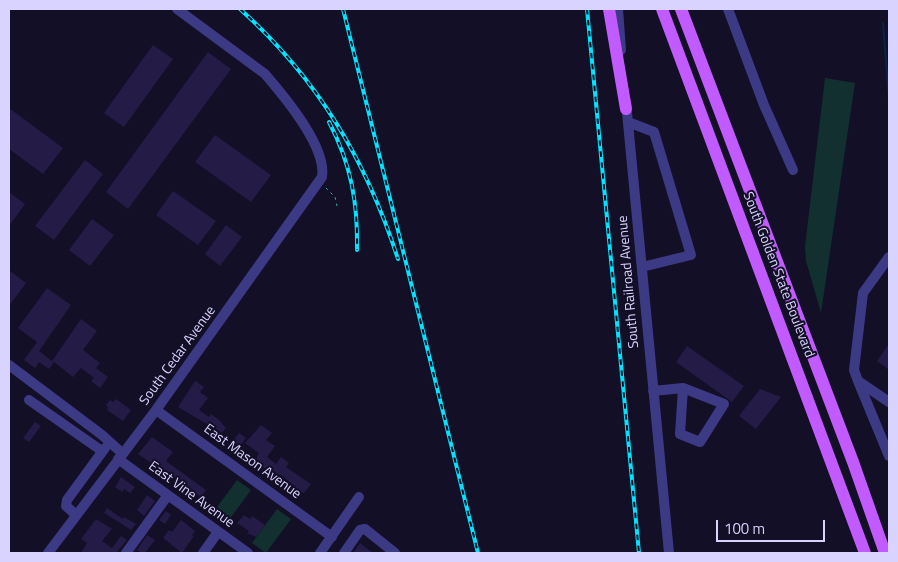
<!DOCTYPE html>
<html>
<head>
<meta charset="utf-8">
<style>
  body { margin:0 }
  #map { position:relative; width:898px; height:562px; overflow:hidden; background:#130f26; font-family:"Titillium Web",sans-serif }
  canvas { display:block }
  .frame { position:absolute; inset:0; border:10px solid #d9d4ff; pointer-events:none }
  .scale { position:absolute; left:716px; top:520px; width:109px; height:22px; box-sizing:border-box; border:2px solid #d9d4ff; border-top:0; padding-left:6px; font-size:15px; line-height:18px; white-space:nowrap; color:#d9d4ff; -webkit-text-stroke:4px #130f26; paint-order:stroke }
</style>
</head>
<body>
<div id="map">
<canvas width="898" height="562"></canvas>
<div class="frame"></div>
<div class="scale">100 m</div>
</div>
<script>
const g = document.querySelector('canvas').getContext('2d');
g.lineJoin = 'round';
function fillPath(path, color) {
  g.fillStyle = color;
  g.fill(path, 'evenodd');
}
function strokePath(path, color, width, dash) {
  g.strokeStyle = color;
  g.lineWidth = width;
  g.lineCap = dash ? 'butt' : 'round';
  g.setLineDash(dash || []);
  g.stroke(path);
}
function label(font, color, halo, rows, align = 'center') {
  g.font = font + ' "Titillium Web",sans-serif';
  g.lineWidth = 4;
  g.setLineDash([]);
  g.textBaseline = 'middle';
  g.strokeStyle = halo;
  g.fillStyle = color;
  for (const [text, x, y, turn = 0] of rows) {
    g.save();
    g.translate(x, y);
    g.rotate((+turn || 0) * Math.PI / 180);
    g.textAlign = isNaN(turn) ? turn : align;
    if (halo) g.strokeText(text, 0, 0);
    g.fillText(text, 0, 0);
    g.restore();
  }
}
fillPath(new Path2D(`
  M825 78 855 83 821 313 806 261 805 246Z
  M237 480 251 490 226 524 212 514Z
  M277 509 291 519 266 553 252 543Z`), '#12302f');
strokePath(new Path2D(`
  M883 23 889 100`), '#0c2248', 2);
fillPath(new Path2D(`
  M153 45 173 59 124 127 104 113Z
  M208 52 231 69 128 209 106 192Z
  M9 108 63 148 43 174 9 149Z
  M215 135 271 175 251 202 195 162Z
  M85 160 103 174 54 240 35 226Z
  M173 191 216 221 198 245 156 215Z
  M9 192 25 204 9 226Z
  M92 219 114 235 90 266 69 250Z
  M226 225 242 237 220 266 205 254Z
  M9 270 26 283 9 306Z
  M47 288 71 305 39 351 52 361 81 319 97 331 83 350 100 363 96 368 108 377 100 388 91 381 94 378 81 368 73 377 54 362 49 369 39 362 35 368 24 360 37 342 18 328Z
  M889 344V370L877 361Z
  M687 346 744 386 732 402 676 362Z
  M195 381 204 387 200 392 208 398 199 410 209 417 211 414 218 419 226 428 222 433 178 407Z
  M760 389 781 397 756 429 739 416Z
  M116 399 131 410 123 421 107 410 108 407 106 405 110 400 113 402Z
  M35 422 41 426 29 442 23 438Z
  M261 425 272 433 266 440 275 446 267 457 276 464 281 457 289 463 286 467 311 484 304 493 296 490 297 488 281 475 277 476 255 462 259 453 245 443Z
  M239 433 246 438 239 447 232 442Z
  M152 437 173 452 166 461 206 490 201 497 138 454Z
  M121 477 135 487 130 493 124 489 122 492 115 487Z
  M147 495 155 501 144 516 137 510Z
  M107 508 123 519 120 523 104 513Z
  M166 511 171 515 165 524 159 520Z
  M244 515 250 519 252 516 265 525 256 537 247 533 249 531 237 523Z
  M124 517 136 524 131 530 120 523Z
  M96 519 112 529 102 541 112 548 121 536 127 540 117 552 119 553H81L87 543 81 539Z
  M181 520 195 531 192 535 194 536 182 553 163 538 169 530 172 532Z
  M147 535 155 540 145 553H142L137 550Z
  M360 543 373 553H353Z`), '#241b47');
strokePath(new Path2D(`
  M326 188 335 197 337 206`), '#2fb8b0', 1, [2.5, 4]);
strokePath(new Path2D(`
  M618 9 621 50
  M728 9 764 105 793 170
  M626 102 669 553
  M628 122 654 132 691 255 642 267
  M889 257 863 293 854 370 858 381 889 402
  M9 365 102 435 123 454
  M858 381 889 456
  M653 391 683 388 680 434 700 442 724 404 683 388
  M29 400 102 451
  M156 410 332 537
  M118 459 248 553
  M75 514 66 506 67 500 105 448
  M48 553 156 410 322 177C327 147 284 96 265 74L177 9
  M126 553 168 495
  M203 553 218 532
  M320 553 359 497
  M344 553 360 530 365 529 395 553`), '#3d3a85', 10);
strokePath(new Path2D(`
  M609 9 626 109
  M662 9 865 553
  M681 9 853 462 885 553`), '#c25bff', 12);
const rail = new Path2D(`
  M240 9C318 79 366 160 398 259
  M343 9 478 553
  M587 9 639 553
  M329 122C351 164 358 203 357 250`);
strokePath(rail, '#00e5ff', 4);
strokePath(rail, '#130f26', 2, [5.5]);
label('14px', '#d9d4ff', '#130f26', [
  ["South Golden State Boulevard",778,275,69],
  ["South Railroad Avenue",629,282,-95],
  ["South Cedar Avenue",178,356,-54],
  ["East Mason Avenue",252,462,36],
  ["East Vine Avenue",191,495,36]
]);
</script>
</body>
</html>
